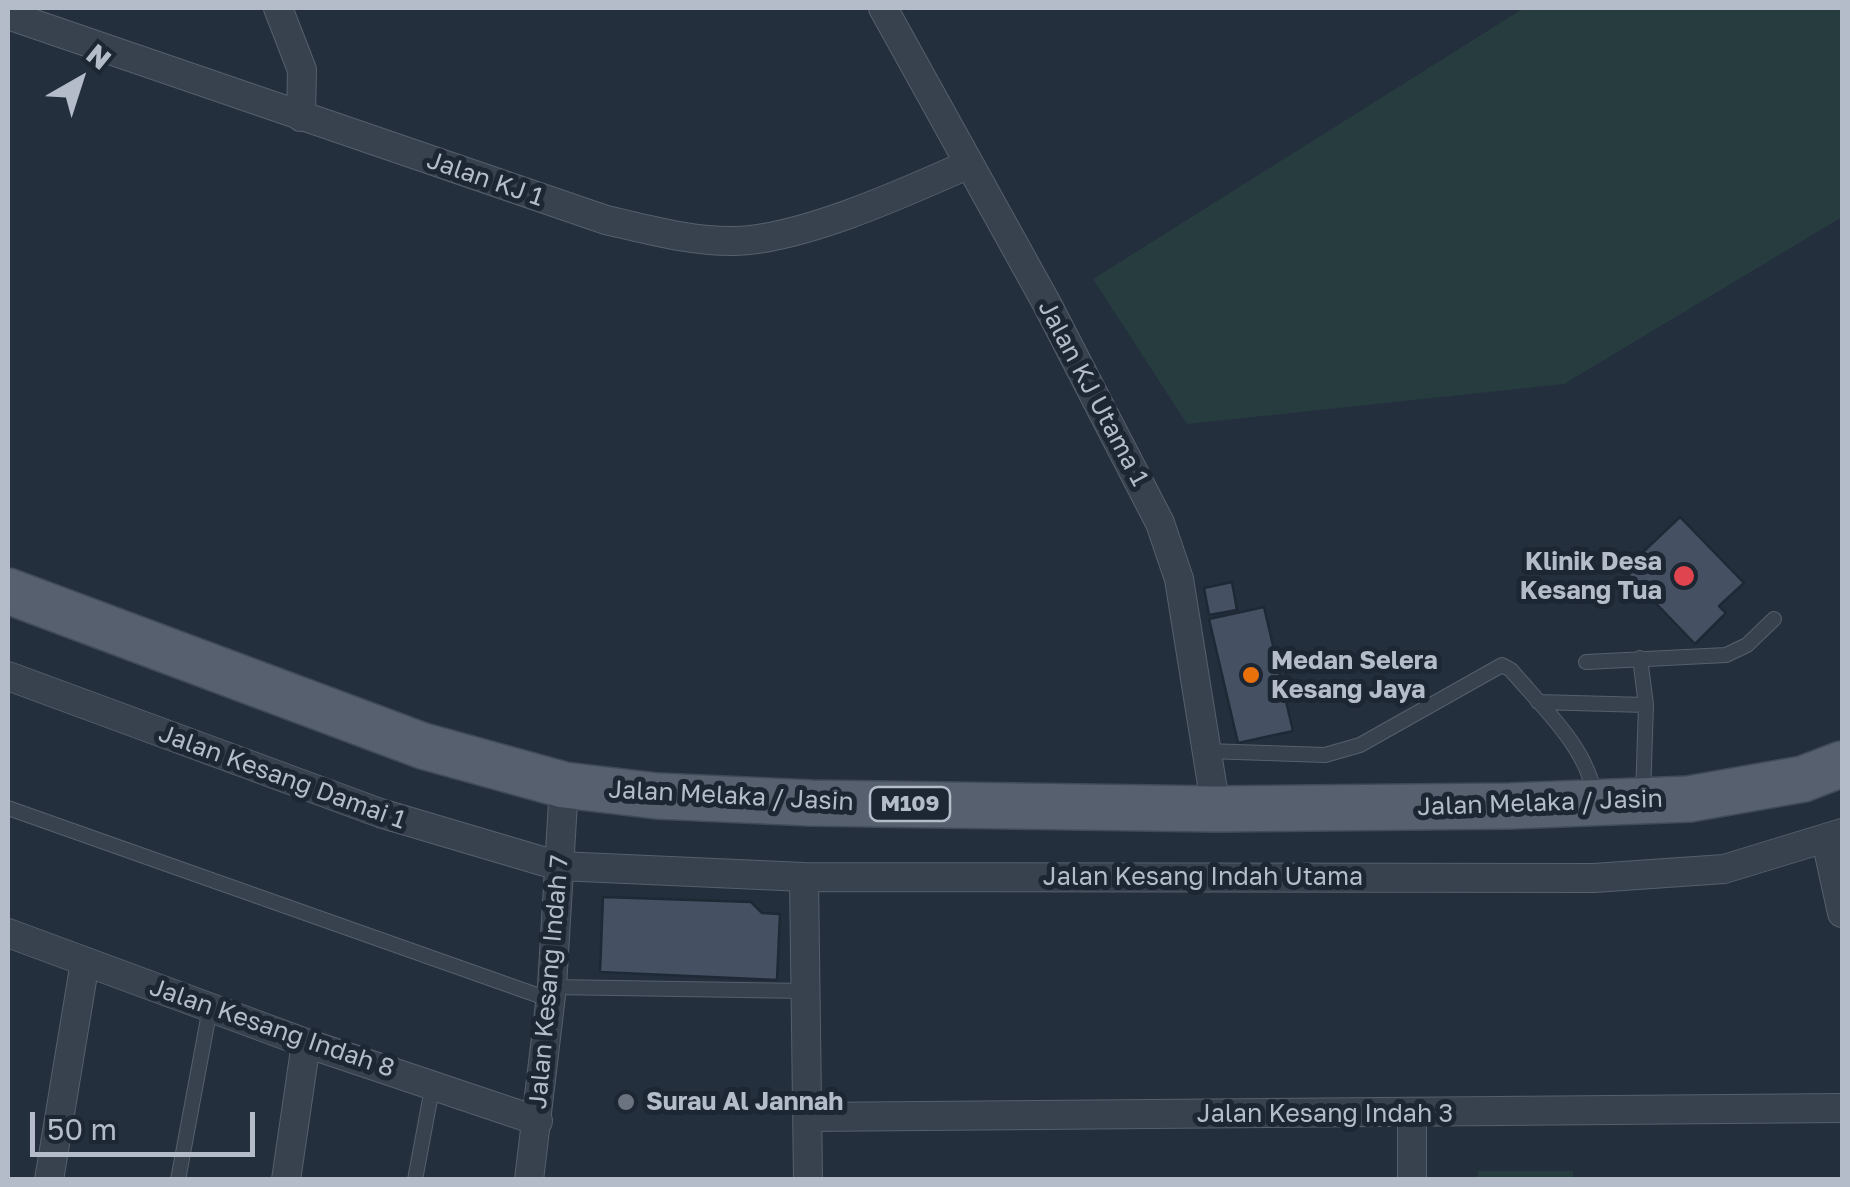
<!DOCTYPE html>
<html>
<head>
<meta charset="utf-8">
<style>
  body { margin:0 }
  #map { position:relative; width:1850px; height:1187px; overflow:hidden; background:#242f3e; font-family:"Golos Text",sans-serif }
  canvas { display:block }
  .frame { position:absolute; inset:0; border:10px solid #b4bcc9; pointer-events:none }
  .north { position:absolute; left:30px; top:30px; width:100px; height:100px; -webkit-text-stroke:8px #1d2633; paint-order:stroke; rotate:39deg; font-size:28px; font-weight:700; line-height:40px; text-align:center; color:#b4bcc9 }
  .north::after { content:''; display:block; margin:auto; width:35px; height:45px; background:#b4bcc9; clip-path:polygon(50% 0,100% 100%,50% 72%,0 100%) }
  .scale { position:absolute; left:30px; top:1112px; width:225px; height:45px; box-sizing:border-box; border:5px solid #b4bcc9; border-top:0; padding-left:12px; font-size:30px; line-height:35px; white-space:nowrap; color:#b4bcc9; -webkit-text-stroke:8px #1d2633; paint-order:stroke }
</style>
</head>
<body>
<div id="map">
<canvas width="1850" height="1187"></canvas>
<div class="frame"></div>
<div class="north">N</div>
<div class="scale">50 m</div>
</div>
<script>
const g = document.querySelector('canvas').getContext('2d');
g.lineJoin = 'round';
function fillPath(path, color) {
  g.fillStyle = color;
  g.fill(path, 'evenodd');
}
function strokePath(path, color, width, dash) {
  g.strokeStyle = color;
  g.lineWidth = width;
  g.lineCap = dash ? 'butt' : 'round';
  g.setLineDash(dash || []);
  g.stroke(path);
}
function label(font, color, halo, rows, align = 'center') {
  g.font = font + ' "Golos Text",sans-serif';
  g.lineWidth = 10;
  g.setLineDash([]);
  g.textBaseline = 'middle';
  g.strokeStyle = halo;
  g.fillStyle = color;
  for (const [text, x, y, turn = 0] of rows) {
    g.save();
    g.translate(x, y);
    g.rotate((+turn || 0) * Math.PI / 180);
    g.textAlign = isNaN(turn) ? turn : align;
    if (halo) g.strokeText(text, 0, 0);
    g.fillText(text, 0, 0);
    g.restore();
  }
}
fillPath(new Path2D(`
  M1524 8H1842V217L1564 384 1187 424 1093 279Z
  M1478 1171H1573V1179H1478Z`), '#263c3f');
const building = new Path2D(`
  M1680 517 1744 583 1719 606 1726 613 1695 644 1624 570Z
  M1232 582 1237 610 1209 615 1204 588Z
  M1264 607 1293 731 1238 743 1209 619Z
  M603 897 751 902 762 913 780 914 777 980 600 972Z`);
fillPath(building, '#455162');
strokePath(building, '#1f2835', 2.5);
const lane = new Path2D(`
  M1640 658 1646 705 1643 796
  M1586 662 1726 655 1747 645 1774 619
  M1538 702 1646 705
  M1207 751 1325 755 1360 745 1502 665 1511 670C1543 708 1588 748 1595 798
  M8 808 551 1000
  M552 987 806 991
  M178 1180 210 1008
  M415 1180 433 1083`);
const street = new Path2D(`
  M278 8 302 70 301 117
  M883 8 1047 304 1160 523 1179 579 1216 809
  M8 15 606 220C647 229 692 242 735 241 803 239 906 192 969 164
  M8 676 380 813 559 866 804 877 1594 878 1724 869 1842 833
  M1826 840 1842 913
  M804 877 808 1180
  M8 933 306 1043 538 1121
  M1412 1114V1180
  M808 1117 1842 1108
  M49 1180 85 962
  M286 1180 306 1043
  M529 1180 552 987 564 785`);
const primary = new Path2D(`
  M8 591 423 746 564 785 657 796 811 803 1216 809 1510 806 1689 799 1803 779 1842 764`);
strokePath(lane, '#565f6c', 16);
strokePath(street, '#565f6c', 30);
strokePath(primary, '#414a57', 48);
strokePath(lane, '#38414e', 14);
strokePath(street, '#38414e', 28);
strokePath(primary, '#56606e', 45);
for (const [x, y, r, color] of [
  [1684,576,12,"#e0444e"],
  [1251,675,10,"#e8710a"],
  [626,1102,10,"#6b7280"]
]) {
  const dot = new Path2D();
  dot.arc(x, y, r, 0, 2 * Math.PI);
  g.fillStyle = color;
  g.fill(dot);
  strokePath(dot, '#1d2633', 4);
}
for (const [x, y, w] of [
  [910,804,80]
]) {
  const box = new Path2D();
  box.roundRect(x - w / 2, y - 17, w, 34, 8);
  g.fillStyle = '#1d2633';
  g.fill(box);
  strokePath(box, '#b4bcc9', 2.5);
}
label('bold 22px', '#b4bcc9', null, [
  ["M109",910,804]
]);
label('25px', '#b4bcc9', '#1d2633', [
  ["Jalan KJ 1",485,179,19],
  ["Jalan KJ Utama 1",1093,393,62],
  ["Jalan Kesang Damai 1",282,777,20],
  ["Jalan Melaka / Jasin",731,796,3],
  ["Jalan Melaka / Jasin",1540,803,-2],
  ["Jalan Kesang Indah Utama",1203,877],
  ["Jalan Kesang Indah 7",549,982,-85],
  ["Jalan Kesang Indah 8",272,1028,19],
  ["Jalan Kesang Indah 3",1325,1114]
]);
label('bold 25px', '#b4bcc9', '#1d2633', [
  ["Klinik Desa",1662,562,"right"],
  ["Kesang Tua",1662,591,"right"],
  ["Medan Selera",1271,661],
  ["Kesang Jaya",1271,690],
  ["Surau Al Jannah",646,1102]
], 'left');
</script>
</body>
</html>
